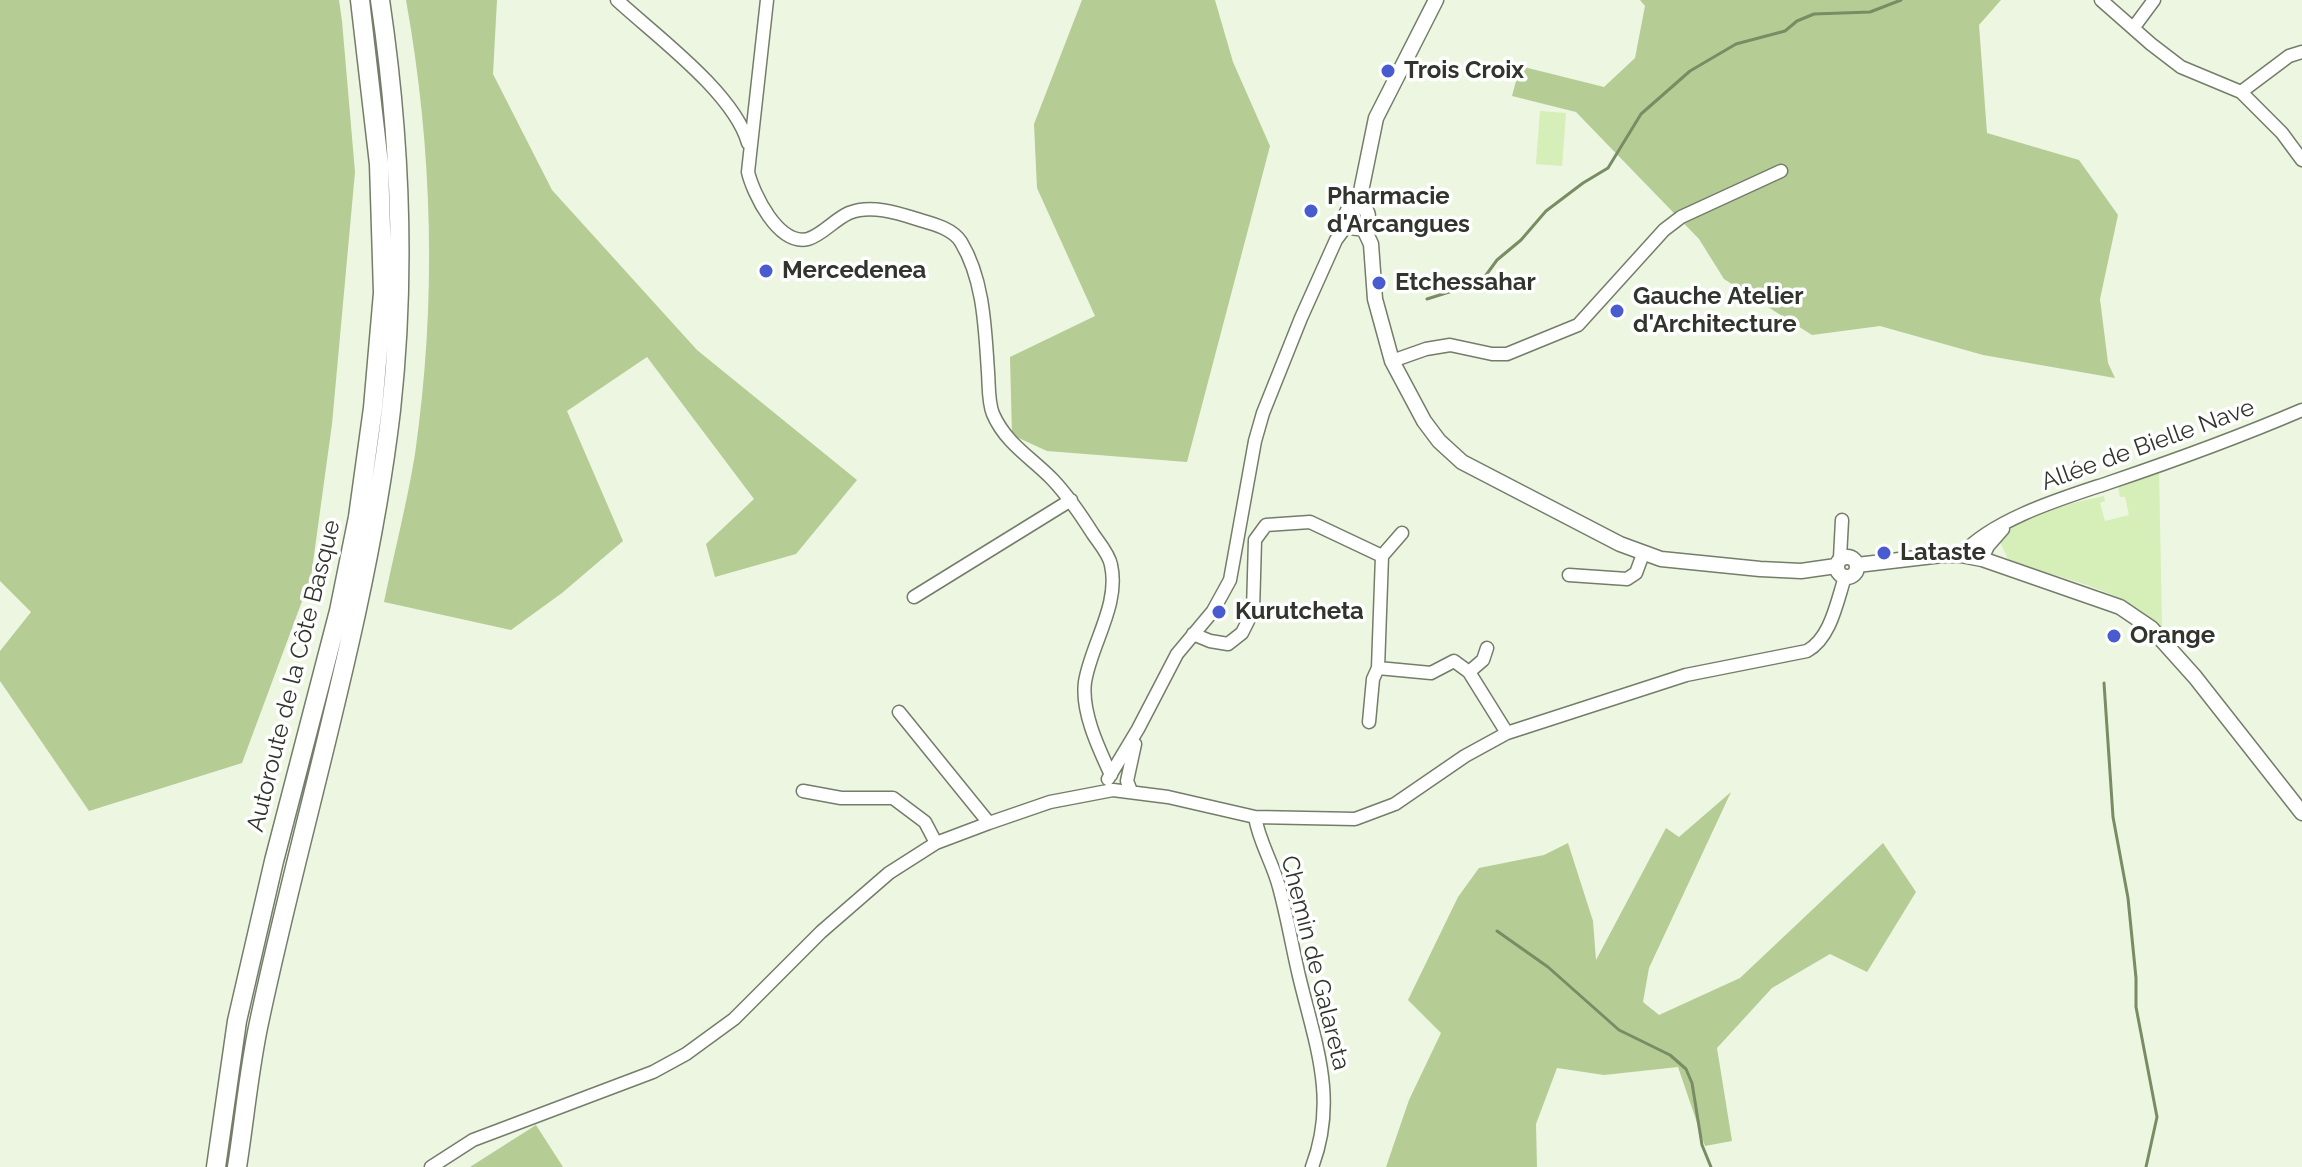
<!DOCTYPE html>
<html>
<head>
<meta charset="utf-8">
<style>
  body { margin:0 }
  canvas { display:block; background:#ecf6e0 }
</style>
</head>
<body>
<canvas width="2302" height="1167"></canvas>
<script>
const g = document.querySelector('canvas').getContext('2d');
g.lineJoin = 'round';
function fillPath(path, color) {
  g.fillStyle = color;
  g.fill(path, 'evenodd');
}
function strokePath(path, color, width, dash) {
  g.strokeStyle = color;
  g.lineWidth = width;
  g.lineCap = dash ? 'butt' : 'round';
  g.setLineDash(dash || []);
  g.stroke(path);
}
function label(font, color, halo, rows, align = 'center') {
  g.font = font + ' Raleway,sans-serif';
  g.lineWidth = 7;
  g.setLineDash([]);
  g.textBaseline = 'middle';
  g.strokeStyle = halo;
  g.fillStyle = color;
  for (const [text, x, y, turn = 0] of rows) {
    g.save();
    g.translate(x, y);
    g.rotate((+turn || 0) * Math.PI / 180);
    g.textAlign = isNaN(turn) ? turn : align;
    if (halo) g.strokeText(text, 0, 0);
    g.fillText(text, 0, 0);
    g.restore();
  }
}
fillPath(new Path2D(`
  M1540 111 1566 113 1562 166 1536 164Z
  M2159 471 2162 628C2123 587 2059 580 2008 559L2000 542C2010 517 2079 501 2104 496L2105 501 2100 503 2105 521 2129 515 2125 497H2120L2118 486Z`), '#d6eeb7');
fillPath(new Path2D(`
  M0 0H339L342 21 355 172 332 424 311 577 242 763 89 811 0 681V651L31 612 0 581Z
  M406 0H497L493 74 552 190 697 350 857 480 796 554 715 577 706 544 754 499 647 357 567 411 623 541 562 593 511 630 384 602C394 553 407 503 415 454 437 303 433 150 406 0Z
  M1082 0H1215L1233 62 1270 146 1187 462 1047 451 1012 435 1010 357 1095 316 1037 188 1034 124Z
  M1640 0H2001L1979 25 1987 133 2079 160 2118 215 2100 299 2108 363 2115 378 1983 355 1880 326 1812 335 1724 279 1699 239 1576 112 1512 96 1520 66 1604 87 1635 58 1645 6Z
  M1731 792 1649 968 1643 1002 1659 1015 1740 978 1883 843 1916 892 1867 972 1830 954 1772 988 1717 1048 1732 1141 1705 1146 1678 1067 1604 1075 1557 1068 1536 1124 1537 1167H1386L1409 1100 1441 1033 1408 1000 1458 897 1479 868 1544 855 1568 843 1593 921 1596 960 1666 828 1679 837Z
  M536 1125 563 1167H470Z`), '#b5cd95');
strokePath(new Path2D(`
  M1427 299 1481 282 1497 260 1521 240 1546 211 1583 183 1608 168 1641 114 1690 71 1736 44 1785 31 1797 21 1814 14 1870 12 1901 0
  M2104 683 2113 817 2128 898 2136 978V1007L2157 1117 2146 1167
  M1497 931 1548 967 1619 1030 1670 1055 1686 1069 1692 1083 1702 1145 1711 1167`), '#7a8c63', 3);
const minor = new Path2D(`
  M617 0C656 36 734 93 748 143
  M767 0 748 172C753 193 778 246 808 239 822 235 835 219 849 213 871 204 898 213 920 220 934 224 953 229 961 242 984 280 985 329 988 372 989 385 988 402 993 414 1006 444 1032 458 1053 480 1069 497 1081 515 1093 534 1099 543 1109 554 1111 565 1120 605 1091 644 1085 682 1081 712 1099 749 1111 775
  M2101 0 2151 44 2181 67 2241 92 2282 133 2302 160
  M2134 27 2154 0
  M2241 92 2289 56 2302 52
  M1392 361 1426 349 1450 345 1492 354H1507L1578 325 1664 230 1681 217 1781 171
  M1961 555C1993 519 2063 498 2108 483 2173 461 2239 437 2302 410
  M1840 558 1842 520
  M1982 559 1988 546 2003 529
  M1569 575 1627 579 1636 573 1643 554
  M914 597 1071 500
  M1193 634 1210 641 1228 644 1242 633 1253 611 1255 540 1266 525 1310 522 1382 556
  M1378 668 1431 673 1454 661 1469 672 1507 733
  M1469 672 1483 660 1487 648
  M899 712 989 823
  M1369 722 1373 679 1378 668 1382 556 1402 533
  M1108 779 1138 729 1177 654 1213 611 1230 580 1255 441 1263 413 1301 318 1336 240 1348 224
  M803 791 841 798H893L925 822 936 843
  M1131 791 1127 781 1135 744
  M1255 817C1259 842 1273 863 1279 887 1287 916 1292 946 1299 976 1315 1043 1338 1099 1312 1167
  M431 1167 473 1140 653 1072 686 1054 734 1019 821 932 889 873 936 843 989 823 1050 802 1113 790 1168 797 1255 817 1355 819 1395 804 1465 756 1507 733 1686 675 1807 651C1831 638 1837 601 1845 577`);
const major = new Path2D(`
  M1346 217a11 11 0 1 1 22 0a11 11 0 1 1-22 0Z
  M1358 206 1376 118 1436 0
  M1363 227 1371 244 1375 299 1392 361 1424 421 1439 441 1462 462 1620 544 1661 559 1760 569 1801 571 1836 566
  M1837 567a10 10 0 1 1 20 0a10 10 0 1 1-20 0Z
  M1857 565 1942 555H1961L1982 559 2120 607 2151 628 2195 677 2302 813`);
const highway = new Path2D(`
  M216 1167 237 1021 274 861 339 611 358 517 373 408 383 293 379 164 360 0
  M237 1167C245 1117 249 1067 260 1018 303 816 367 615 391 410 406 274 400 134 380 0`);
strokePath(minor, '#747d6a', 15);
strokePath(major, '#747d6a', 17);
strokePath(highway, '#747d6a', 21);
strokePath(minor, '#fff', 12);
strokePath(major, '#fff', 14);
strokePath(highway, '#fff', 18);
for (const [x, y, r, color] of [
  [1388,71,8,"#485bcf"],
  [1311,211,8,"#485bcf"],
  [766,271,8,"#485bcf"],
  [1379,283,8,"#485bcf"],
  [1617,311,8,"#485bcf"],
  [1884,553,8,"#485bcf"],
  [1219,612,8,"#485bcf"],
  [2114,636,8,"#485bcf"]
]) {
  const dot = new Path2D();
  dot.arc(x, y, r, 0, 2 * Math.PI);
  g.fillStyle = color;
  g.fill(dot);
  strokePath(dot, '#fff', 3);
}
label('bold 24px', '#31352d', '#fff', [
  ["Trois Croix",1404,71],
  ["Pharmacie",1327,197],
  ["d'Arcangues",1327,225],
  ["Mercedenea",782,271],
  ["Etchessahar",1395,283],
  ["Gauche Atelier",1633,297],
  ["d'Architecture",1633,325],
  ["Lataste",1900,553],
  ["Kurutcheta",1235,612],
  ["Orange",2130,636]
], 'left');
label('24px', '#31352d', '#fff', [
  ["Allée de Bielle Nave",2148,445,-20],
  ["Autoroute de la Côte Basque",294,676,-76],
  ["Chemin de Galareta",1315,963,76]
]);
</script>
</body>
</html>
